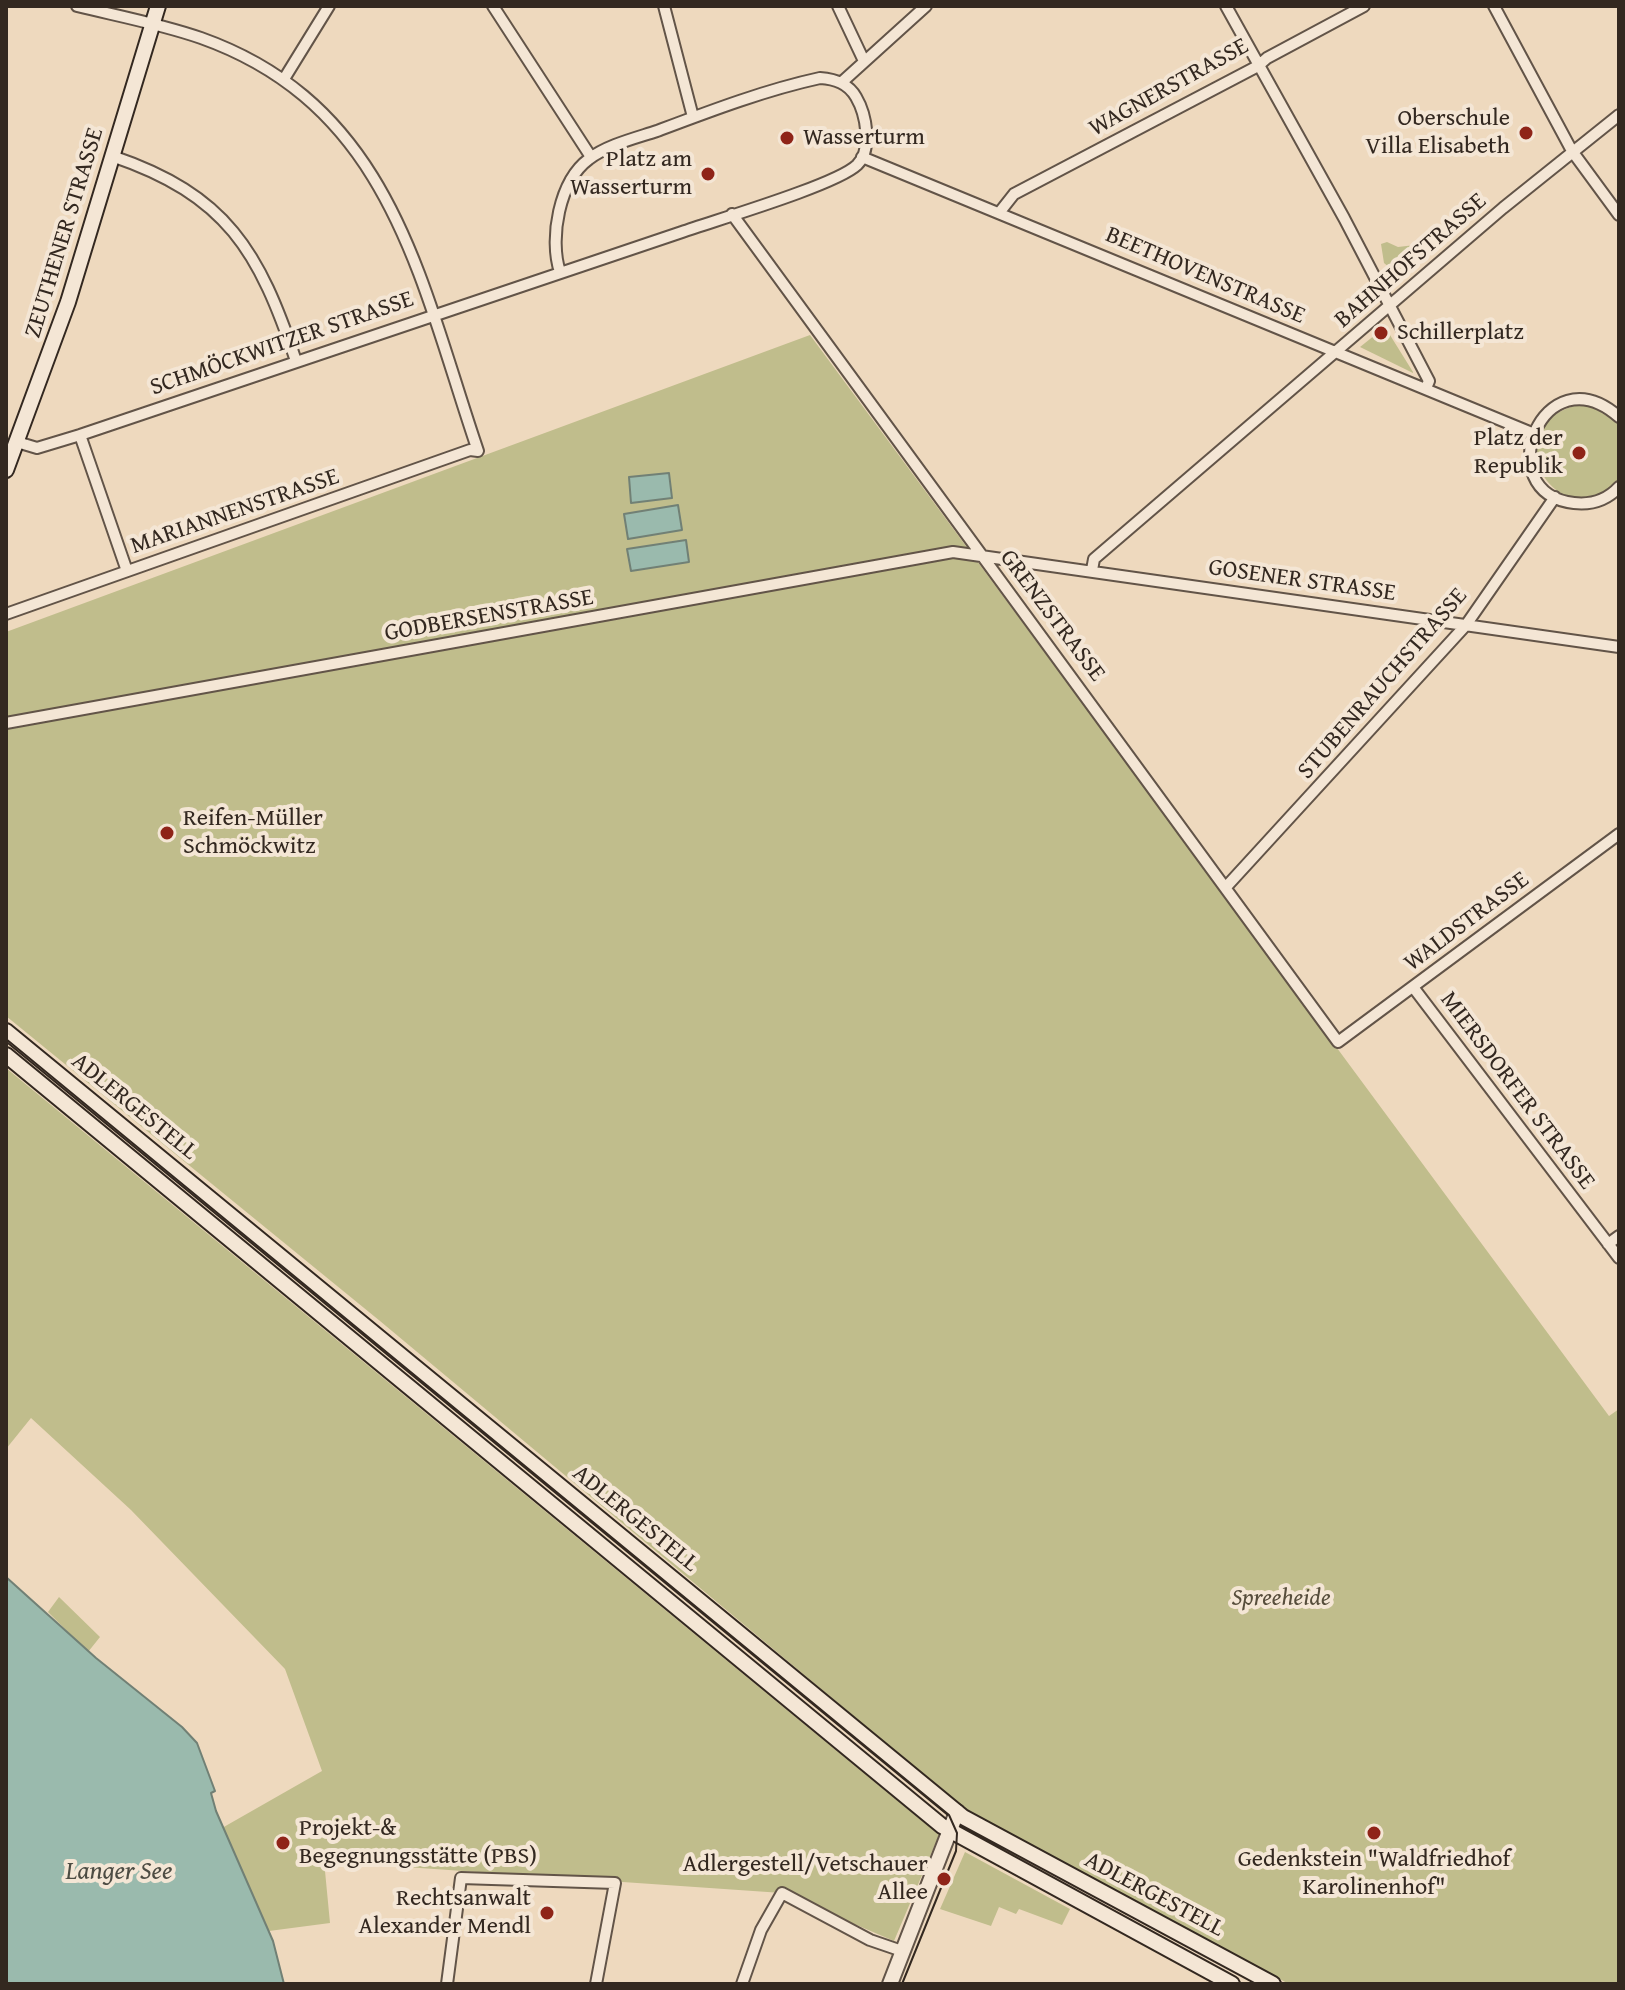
<!DOCTYPE html>
<html>
<head>
<meta charset="utf-8">
<style>
  body { margin:0 }
  #map { position:relative; width:1625px; height:1990px; overflow:hidden; background:#eed9be; font-family:"Gentium Book Plus",serif }
  canvas { display:block }
  .frame { position:absolute; inset:0; border:8px solid #332820; pointer-events:none }
</style>
</head>
<body>
<div id="map">
<canvas width="1625" height="1990"></canvas>
<div class="frame"></div>
</div>
<script>
const g = document.querySelector('canvas').getContext('2d');
g.lineJoin = 'round';
function fillPath(path, color) {
  g.fillStyle = color;
  g.fill(path, 'evenodd');
}
function strokePath(path, color, width, dash) {
  g.strokeStyle = color;
  g.lineWidth = width;
  g.lineCap = dash ? 'butt' : 'round';
  g.setLineDash(dash || []);
  g.stroke(path);
}
function label(font, color, halo, rows, align = 'center') {
  g.font = font + ' "Gentium Book Plus",serif';
  g.lineWidth = 8;
  g.setLineDash([]);
  g.textBaseline = 'middle';
  g.strokeStyle = halo;
  g.fillStyle = color;
  for (const [text, x, y, turn = 0] of rows) {
    g.save();
    g.translate(x, y);
    g.rotate((+turn || 0) * Math.PI / 180);
    g.textAlign = isNaN(turn) ? turn : align;
    if (halo) g.strokeText(text, 0, 0);
    g.fillText(text, 0, 0);
    g.restore();
  }
}
fillPath(new Path2D(`
  M1387 242 1398 247 1415 245 1419 254 1396 273 1384 263 1381 244Z
  M1385 327 1413 372V373L1360 347Z
  M810 335 1609 1416 1619 1409V1984H1289L971 1814 380 1321 6 1016V632Z
  M1578 405 1591 406 1619 424V480C1564 545 1486 428 1578 405Z
  M6 1068 939 1835 894 1941 782 1893 333 1862 325 1871 330 1923 269 1931 222 1828 322 1771 285 1669 131 1510 31 1418 6 1449Z
  M59 1597 100 1637 88 1652 48 1612Z
  M965 1852 1070 1909 1062 1925 1019 1909 1016 1914 999 1907 991 1926 940 1909Z`), '#c0bd8c');
const water = new Path2D(`
  M669 473 672 498 631 503 629 477Z
  M678 505 682 530 628 539 624 514Z
  M686 540 689 562 631 571 627 549Z
  M6 1577 96 1658 182 1727 197 1743 215 1791 211 1793 216 1811 273 1941 284 1984H6Z`);
fillPath(water, '#9abaad');
strokePath(water, '#718075', 2);
const minor = new Path2D(`
  M493 6 591 157
  M664 6 693 117
  M838 6 864 61
  M1226 6 1344 218 1429 381 1426 388
  M1494 6 1572 151 1619 215
  M284 79 329 6
  M842 82 926 6
  M112 156C227 195 259 251 296 361
  M862 157 1532 433
  M999 213 1014 194 1258 66 1267 58 1364 6
  M732 214 1338 1042 1619 834
  M1619 417C1543 350 1487 493 1574 503 1592 505 1607 500 1619 487
  M80 435 127 571
  M17 442 37 448 80 435C281 367 481 300 682 232 716 220 836 185 857 165 873 149 866 114 856 97 848 83 835 79 820 78 765 90 710 111 657 131 636 138 607 145 589 159 559 181 549 239 560 272
  M1092 570 1094 559 1503 208 1619 115
  M6 614 470 450 478 451C420 281 392 106 201 38 161 24 118 16 77 6
  M6 723 953 552 1619 647
  M1226 887 1466 625 1555 497
  M1413 987 1619 1258
  M1608 1244 1619 1236
  M447 1984 461 1878 615 1883 596 1984
  M742 1984 761 1930 782 1893 870 1940 902 1951`);
const tertiary = new Path2D(`
  M890 1984 957 1812`);
const secondary = new Path2D(`
  M6 470 68 302 158 6
  M6 1031 963 1817 1273 1984
  M6 1055 942 1826 1232 1984`);
strokePath(minor, '#625448', 14);
strokePath(tertiary, '#625448', 18);
strokePath(secondary, '#332820', 18);
strokePath(minor, '#f4e6d5', 10);
strokePath(tertiary, '#f4e6d5', 14);
strokePath(secondary, '#f4e6d5', 14);
strokePath(new Path2D(`
  M6 1039 949 1815 957 1833 956 1851 902 1984`), '#332820', 2);
for (const [x, y, r, color] of [
  [1526,133,8,"#8f2418"],
  [787,138,8,"#8f2418"],
  [708,174,8,"#8f2418"],
  [1381,333,8,"#8f2418"],
  [1579,453,8,"#8f2418"],
  [167,833,8,"#8f2418"],
  [1374,1833,8,"#8f2418"],
  [283,1843,8,"#8f2418"],
  [944,1879,8,"#8f2418"],
  [547,1913,8,"#8f2418"]
]) {
  const dot = new Path2D();
  dot.arc(x, y, r, 0, 2 * Math.PI);
  g.fillStyle = color;
  g.fill(dot);
  strokePath(dot, '#f4e6d5', 3);
}
label('24px', '#332820', '#f4e6d5', [
  ["WAGNERSTRASSE",1169,88,-29],
  ["ZEUTHENER STRASSE",65,233,-73],
  ["BAHNHOFSTRASSE",1411,261,-41],
  ["BEETHOVENSTRASSE",1205,276,23],
  ["SCHMÖCKWITZER STRASSE",282,344,-19],
  ["MARIANNENSTRASSE",235,512,-19],
  ["GOSENER STRASSE",1302,581,8],
  ["GODBERSENSTRASSE",489,616,-10],
  ["GRENZSTRASSE",1052,616,53],
  ["STUBENRAUCHSTRASSE",1383,684,-49],
  ["WALDSTRASSE",1467,922,-37],
  ["MIERSDORFER STRASSE",1517,1091,53],
  ["ADLERGESTELL",134,1107,39],
  ["ADLERGESTELL",635,1519,39],
  ["ADLERGESTELL",1154,1895,28]
]);
label('24px', '#332820', '#f4e6d5', [
  ["Oberschule",1510,119],
  ["Villa Elisabeth",1510,147],
  ["Wasserturm",803,138,"left"],
  ["Platz am",692,160],
  ["Wasserturm",692,188],
  ["Schillerplatz",1397,333,"left"],
  ["Platz der",1563,439],
  ["Republik",1563,467],
  ["Reifen-Müller",183,819,"left"],
  ["Schmöckwitz",183,847,"left"],
  ["Projekt-&",299,1829,"left"],
  ["Begegnungsstätte (PBS)",299,1857,"left"],
  ["Gedenkstein \"Waldfriedhof",1374,1860,"center"],
  ["Karolinenhof\"",1374,1888,"center"],
  ["Adlergestell/Vetschauer",928,1865],
  ["Allee",928,1893],
  ["Rechtsanwalt",531,1899],
  ["Alexander Mendl",531,1927]
], 'right');
label('italic 24px', '#564d3b', '#f4e6d5', [
  ["Spreeheide",1281,1599]
]);
label('italic 26px', '#4d4c43', '#f4e6d5', [
  ["Langer See",119,1872]
]);
</script>
</body>
</html>
